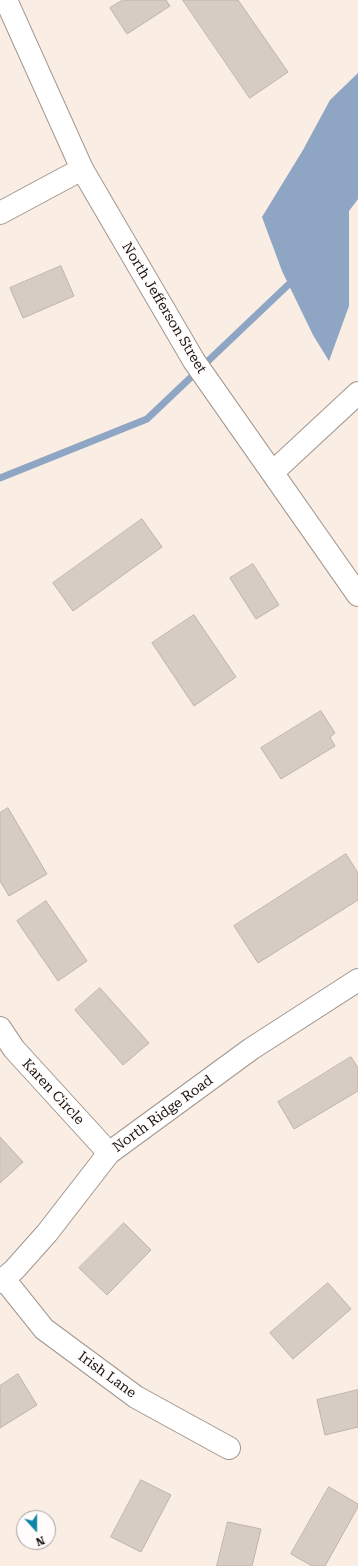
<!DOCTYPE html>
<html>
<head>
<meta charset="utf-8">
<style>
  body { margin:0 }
  #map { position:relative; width:358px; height:1566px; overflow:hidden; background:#f9ede4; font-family:"Roboto Serif",serif }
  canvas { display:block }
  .north { position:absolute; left:16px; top:1510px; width:40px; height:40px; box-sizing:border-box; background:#fffcfb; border:1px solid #a39f9d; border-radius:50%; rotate:159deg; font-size:11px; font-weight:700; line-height:16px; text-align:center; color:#181411 }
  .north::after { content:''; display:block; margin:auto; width:14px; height:18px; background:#0d86aa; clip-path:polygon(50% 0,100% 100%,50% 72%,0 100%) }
</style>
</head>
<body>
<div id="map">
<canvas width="358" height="1566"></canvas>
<div class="north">N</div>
</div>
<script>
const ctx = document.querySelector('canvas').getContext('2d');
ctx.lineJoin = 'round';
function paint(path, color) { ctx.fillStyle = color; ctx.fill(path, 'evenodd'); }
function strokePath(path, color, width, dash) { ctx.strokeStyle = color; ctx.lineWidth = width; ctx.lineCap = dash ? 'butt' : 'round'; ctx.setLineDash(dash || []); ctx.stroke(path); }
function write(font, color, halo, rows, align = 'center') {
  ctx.font = font + ' "Roboto Serif",serif'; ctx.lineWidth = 3; ctx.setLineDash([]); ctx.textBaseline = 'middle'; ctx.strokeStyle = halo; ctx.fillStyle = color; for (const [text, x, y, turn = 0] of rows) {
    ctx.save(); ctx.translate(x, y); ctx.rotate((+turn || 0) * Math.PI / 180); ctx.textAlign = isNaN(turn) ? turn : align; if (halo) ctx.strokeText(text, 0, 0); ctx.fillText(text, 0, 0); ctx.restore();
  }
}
paint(new Path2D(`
  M358,73V199L349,211V306L329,361L313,335L282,271L262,217L303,150L330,100Z`), '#8ea5c4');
strokePath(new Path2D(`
  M0,478L147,419L288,285`), '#8ea5c4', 7);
const building = new Path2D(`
  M123,0H166L170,6L127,34L110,8Z
  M183,0H238L288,72L250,98Z
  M61,266L74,296L23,318L10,288Z
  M142,519L162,547L73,611L53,583Z
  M253,564L279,605L256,619L230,578Z
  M194,615L236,677L194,706L152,643Z
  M321,711L335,733L330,737L335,746L281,779L261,748Z
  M8,808L47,874L9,896L0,881V813Z
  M346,854L358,873V900L258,963L234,926Z
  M46,901L87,961L58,981L17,921Z
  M100,988L149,1043L123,1065L75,1010Z
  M351,1057L358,1068V1091L294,1129L278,1102Z
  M0,1137L23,1162L0,1183Z
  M124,1223L151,1250L107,1295L79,1268Z
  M328,1283L351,1309L293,1359L270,1333Z
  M18,1374L37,1405L0,1428V1386Z
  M358,1390V1427L325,1435L317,1400Z
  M141,1480L171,1495L141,1552L111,1537Z
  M329,1487L358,1504V1507L325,1566H312L291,1554Z
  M228,1522L261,1529L252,1566H217Z`);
paint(building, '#d7ccc3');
strokePath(building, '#beb3aa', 1);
const street = new Path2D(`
  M0,213L82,169
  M273,472L358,393
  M0,1028L14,1049L109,1153
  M4,1279L44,1329L136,1397L229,1448
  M0,1282L14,1270L47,1233L109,1153L251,1049L358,980`);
const secondary = new Path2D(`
  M6,0L82,169L194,361L358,595`);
strokePath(street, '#a2978f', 24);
strokePath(secondary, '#a2978f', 24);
strokePath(street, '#fff', 22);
strokePath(secondary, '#fff', 22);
write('14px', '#181411', '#fffcfb', [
  ["North Jefferson Street",164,308,59],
  ["Karen Circle",53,1092,47],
  ["North Ridge Road",163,1114,-36],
  ["Irish Lane",107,1375,36]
]);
</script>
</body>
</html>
